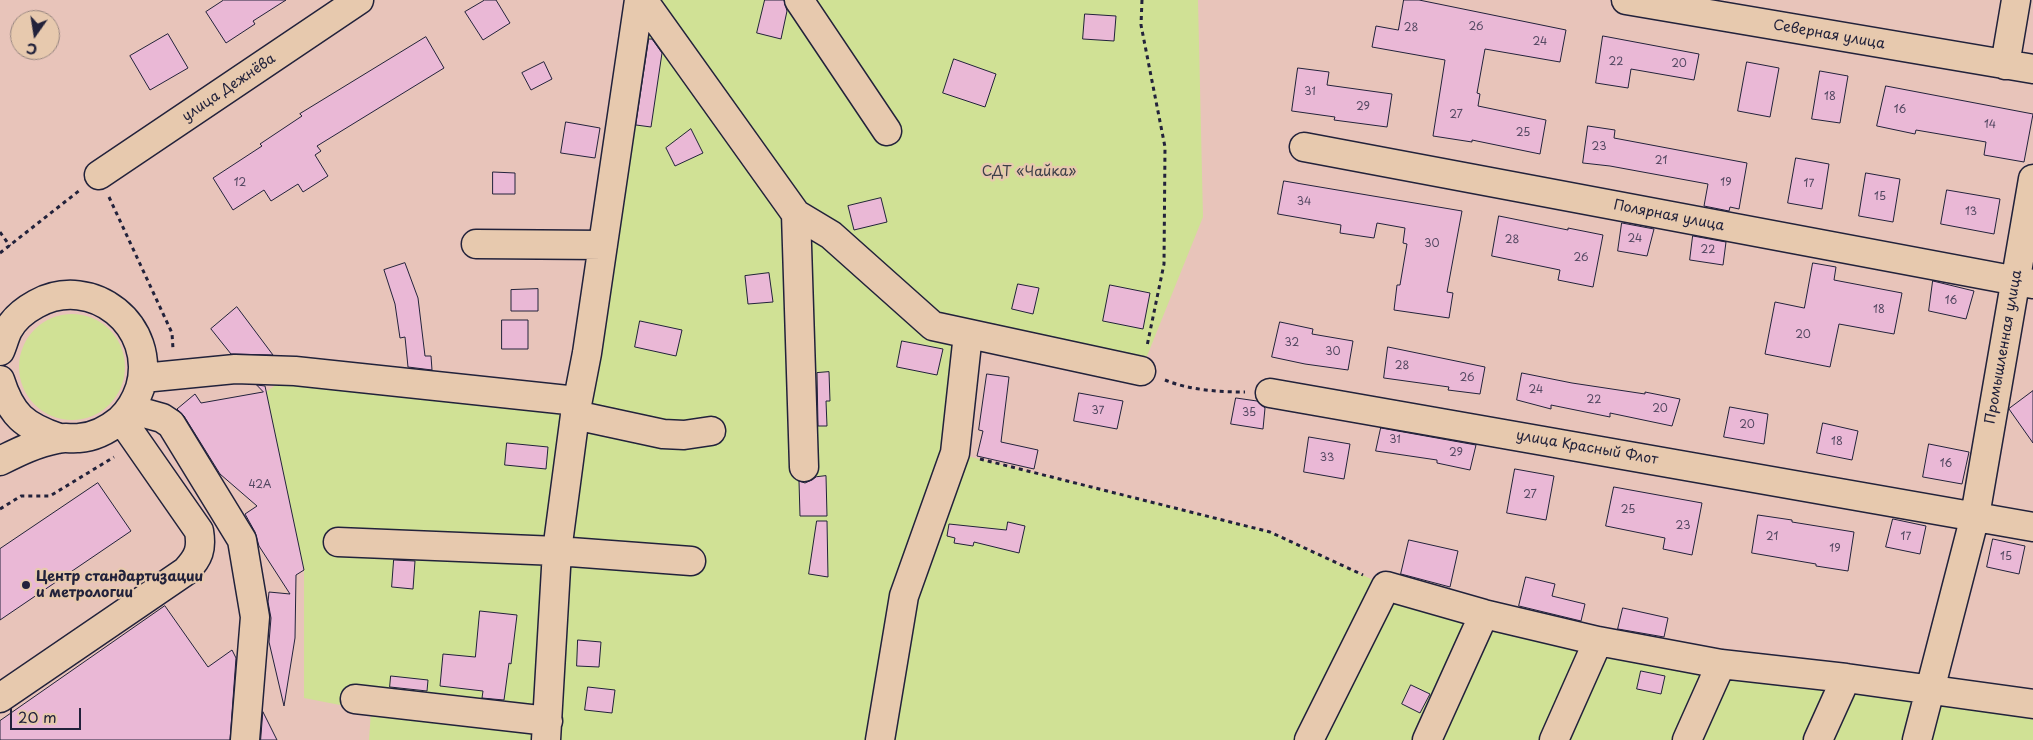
<!DOCTYPE html>
<html>
<head>
<meta charset="utf-8">
<style>
  body { margin:0 }
  #map { position:relative; width:2033px; height:740px; overflow:hidden; background:#e8c4ba; font-family:"Playpen Sans",sans-serif }
  canvas { display:block }
  .north { position:absolute; left:10px; top:10px; width:50px; height:50px; box-sizing:border-box; background:#e7c9ae; border:1px solid #988680; border-radius:50%; rotate:193deg; font-size:14px; font-weight:700; line-height:20px; text-align:center; color:#22223b }
  .north::after { content:''; display:block; margin:auto; width:18px; height:22px; background:#22223b; clip-path:polygon(50% 0,100% 100%,50% 72%,0 100%) }
  .scale { position:absolute; left:10px; top:708px; width:71px; height:22px; box-sizing:border-box; border:2px solid #22223b; border-top:0; padding-left:6px; font-size:15px; line-height:18px; white-space:nowrap; color:#22223b; -webkit-text-stroke:4px #e7c9ae; paint-order:stroke }
</style>
</head>
<body>
<div id="map">
<canvas width="2033" height="740"></canvas>
<div class="north">С</div>
<div class="scale">20 m</div>
</div>
<script>
const ctx = document.querySelector('canvas').getContext('2d');
ctx.lineJoin = 'round';
function paint(path, color) { ctx.fillStyle = color; ctx.fill(path, 'evenodd'); }
function strokePath(path, color, width, dash) { ctx.strokeStyle = color; ctx.lineWidth = width; ctx.lineCap = dash ? 'butt' : 'round'; ctx.setLineDash(dash || []); ctx.stroke(path); }
function write(font, color, halo, rows, align = 'center') {
  ctx.font = font + ' "Playpen Sans",sans-serif'; ctx.lineWidth = 4.5; ctx.setLineDash([]); ctx.textBaseline = 'middle'; ctx.strokeStyle = halo; ctx.fillStyle = color; for (const [text, x, y, turn = 0] of rows) {
    ctx.save(); ctx.translate(x, y); ctx.rotate((+turn || 0) * Math.PI / 180); ctx.textAlign = isNaN(turn) ? turn : align; if (halo) ctx.strokeText(text, 0, 0); ctx.fillText(text, 0, 0); ctx.restore();
  }
}
paint(new Path2D(`
  M639,0H1198L1203,217L1141,371L968,334L955,453L1270,532L1386,586L1484,614L2033,704V740H369L371,711L304,698V570L266,392L295,371L577,401Z
  M19 367a53 53 0 1 1 106 0a53 53 0 1 1-106 0Z`), '#d0e195');
const building = new Path2D(`
  M224,0H286L253,21L255,24L226,43L206,12Z
  M485,0H496L510,23L483,40L465,12Z
  M765,0H784L787,11L781,39L757,33Z
  M1404,0H1419L1566,30L1560,62L1485,49L1477,93L1480,94L1478,106L1546,120L1540,154L1472,140V142L1433,136L1445,60L1372,47L1376,26L1398,30Z
  M1085,14L1116,16L1114,41L1083,39Z
  M168,34L188,68L150,90L130,56Z
  M1603,36L1699,54L1694,80L1631,69L1628,88L1596,83Z
  M426,37L444,68L317,146L321,151L315,155L328,176L303,192L298,184L271,201L264,190L233,210L213,178L262,146L260,144L302,116L300,114Z
  M649,39H652L662,53L651,127L636,125Z
  M954,59L996,74L985,107L943,93Z
  M544,62L552,79L531,90L522,73Z
  M1747,62L1779,68L1770,117L1738,111Z
  M1298,68L1329,72L1327,85L1392,94L1387,127L1334,120L1335,117L1292,111Z
  M1820,71L1848,76L1840,123L1812,119Z
  M1886,86L2033,114L2024,162L1984,155L1986,142L1916,130L1915,134L1877,126Z
  M566,122L600,128L595,158L561,153Z
  M1588,126L1615,130L1614,138L1747,163L1739,209L1730,207L1729,211L1704,206L1708,184L1610,166L1583,163Z
  M691,129L703,153L675,166L666,148Z
  M1796,158L1829,164L1822,209L1788,203Z
  M493,172L515,173V194H493Z
  M1866,173L1900,179L1893,222L1859,216Z
  M1284,181L1462,211L1447,292L1453,293L1449,318L1394,310L1397,285H1400L1407,244L1403,243L1405,228L1377,223L1374,238L1340,233L1341,225L1278,214Z
  M1947,190L2000,199L1994,234L1941,224Z
  M881,198L887,222L854,230L848,206Z
  M1499,216L1568,230V228L1603,235L1593,287L1558,280L1560,270L1492,256Z
  M1622,223L1654,229L1647,256L1618,251Z
  M1693,236L1726,242L1723,265L1690,260Z
  M405,263L418,298L425,356H431L432,370L408,367L405,337L400,338L395,304L384,270Z
  M1813,263L1836,267L1834,280L1902,293L1894,334L1839,324L1830,367L1765,354L1775,302L1804,308Z
  M769,273L773,302L748,304L745,276Z
  M1933,281L1974,291L1966,319L1929,311Z
  M1018,284L1039,288L1033,314L1012,309Z
  M1110,285L1150,293L1143,329L1103,321Z
  M538,289V311H511V290Z
  M237,307L273,355L231,354L211,329Z
  M502,320H528V349H502Z
  M640,321L682,330L676,356L635,347Z
  M1280,322L1313,329L1312,334L1353,341L1348,370L1305,364L1272,357Z
  M902,341L943,349L937,375L897,367Z
  M1388,347L1485,367L1480,394L1448,390L1449,387L1384,378Z
  M829,372L830,401H826L827,426H818L817,373Z
  M1522,373L1572,383L1645,394V392L1680,399L1672,426L1610,413V417L1551,405V409L1517,400Z
  M987,374L1009,377L1001,442L1038,450L1034,469L977,456L983,431L979,430Z
  M257,385L265,386L304,570L296,575L295,638L284,706L269,642L271,618L268,602L269,592L290,594L259,546L255,532L245,514L257,506L220,474L184,416L177,409L195,394L201,403L263,392Z
  M2033,391V443L2009,409Z
  M1079,393L1123,401L1117,429L1074,421Z
  M1236,398L1257,401L1265,408L1263,429L1231,424Z
  M1730,407L1768,414L1764,444L1724,437Z
  M1823,423L1858,431L1852,460L1817,453Z
  M1381,428L1476,445L1470,470L1437,463V460L1376,451Z
  M1309,437L1350,444L1344,479L1304,472Z
  M507,443L548,447L546,469L505,465Z
  M1929,444L1969,452L1962,484L1923,477Z
  M1515,469L1554,476L1546,520L1507,513Z
  M826,476L827,516H800L799,481L805,483L812,480L816,477Z
  M98,483L131,531L0,620V549Z
  M1614,487L1702,503L1692,555L1663,549L1665,538L1606,526Z
  M1758,515L1792,520V522L1854,532L1848,571L1816,566V564L1752,553Z
  M1893,519L1926,526L1920,554L1886,547Z
  M817,521H827L828,577L809,574Z
  M1008,522L1025,526L1019,553L974,542L973,546L954,543L955,538L947,536L949,524L1006,530Z
  M1993,539L2025,546L2019,574L1987,567Z
  M1409,540L1458,551L1450,587L1401,574Z
  M394,560L415,561L413,589L392,587Z
  M1526,577L1555,584L1552,596L1585,604L1581,621L1519,606Z
  M165,606L208,667L232,650L236,658L230,740H0V721Z
  M1623,608L1668,618L1664,637L1618,629Z
  M480,611L517,615L511,664L509,663L504,700L482,698L483,691L440,686L443,654L475,657Z
  M578,640L601,642L599,667L577,666Z
  M1641,671L1665,676L1661,694L1637,689Z
  M391,676L428,680L427,691L390,687Z
  M1411,685L1430,694L1420,713L1402,704Z
  M588,687L615,690L612,713L585,710Z
  M263,712L277,740H261Z`);
paint(building, '#eab8d6');
strokePath(building, '#22223b', 1);
const minor = new Path2D(`
  M643,0L796,214L831,235L933,326L1141,371
  M799,0L887,131
  M1626,0L2033,69
  M2005,65L2016,0
  M1304,147L2033,284
  M99,175L359,0
  M796,214L804,467
  M476,244L603,245
  M0,351C3,344 5,336 8,330C14,319 25,310 36,304C92,273 158,326 140,388C136,400 130,411 120,420C109,429 94,437 79,438C72,439 64,437 57,439C36,443 18,452 0,461
  M143,378L235,369L295,371L577,401
  M0,380C11,415 24,426 59,438
  M1270,393L2033,527
  M130,409L162,418L171,424L242,540L255,617L245,740
  M575,415L663,434L684,435L711,431
  M338,542L557,551L691,561
  M0,698L186,571C199,557 202,549 199,531L121,419
  M355,699L548,721
  M546,740L557,551L575,415L587,353L639,0
  M880,740L904,596L955,453L968,334
  M1309,740L1386,586L1484,614L1598,641L1721,664L1846,678L2033,704
  M1427,740L1484,614
  M1554,740L1598,641
  M1687,740L1721,664
  M1818,740L1846,678
  M1917,740L1975,516L2033,179`);
strokePath(minor, '#22223b', 31);
strokePath(new Path2D(`
  M1142,0L1141,25L1165,147L1164,264L1147,346
  M109,197L172,333L173,349
  M0,232L10,246
  M0,253L80,190
  M1165,380C1189,390 1219,392 1245,392
  M980,459L1270,532L1363,575
  M0,509L21,496H50L114,457`), '#22223b', 3, [4, 4]);
strokePath(minor, '#e7c9ae', 28);
for (const [x, y, r, color] of [
  [26,585,5,"#22223b"]
]) { const dot = new Path2D(); dot.arc(x, y, r, 0, 2 * Math.PI); ctx.fillStyle = color; ctx.fill(dot); strokePath(dot, '#e7c9ae', 2); }
write('11px', '#544862', null, [
  ["26",1476,27],
  ["28",1411,28],
  ["24",1540,42],
  ["22",1616,62],
  ["20",1679,64],
  ["31",1310,92],
  ["18",1830,97],
  ["29",1363,107],
  ["16",1900,110],
  ["27",1456,115],
  ["14",1990,125],
  ["25",1523,133],
  ["23",1599,147],
  ["21",1661,161],
  ["12",240,183],
  ["19",1726,183],
  ["17",1809,184],
  ["15",1880,197],
  ["34",1304,202],
  ["13",1971,212],
  ["24",1635,239],
  ["28",1512,240],
  ["30",1432,244],
  ["22",1708,250],
  ["26",1581,258],
  ["16",1951,301],
  ["18",1879,310],
  ["20",1803,335],
  ["32",1292,343],
  ["30",1333,352],
  ["28",1402,366],
  ["26",1467,378],
  ["24",1536,390],
  ["22",1594,400],
  ["20",1660,409],
  ["37",1098,411],
  ["35",1249,413],
  ["20",1747,425],
  ["31",1395,440],
  ["18",1837,442],
  ["29",1456,453],
  ["33",1327,458],
  ["16",1946,464],
  ["42А",260,485],
  ["27",1530,495],
  ["25",1628,510],
  ["23",1683,526],
  ["21",1772,537],
  ["17",1906,537],
  ["19",1835,549],
  ["15",2006,557]
]);
write('14px', '#22223b', '#e7c9ae', [
  ["Северная улица",1829,35,10],
  ["улица Дежнёва",229,88,-34],
  ["Полярная улица",1669,216,11],
  ["Промышленная улица",2004,347,-80],
  ["улица Красный Флот",1587,448,10]
]);
write('14px', '#3c3f48', '#e7c9ae', [
  ["СДТ «Чайка»",1029,172]
]);
write('bold 14px', '#22223b', '#e7c9ae', [
  ["Центр стандартизации",36,577],
  ["и метрологии",36,593]
], 'left');
</script>
</body>
</html>
